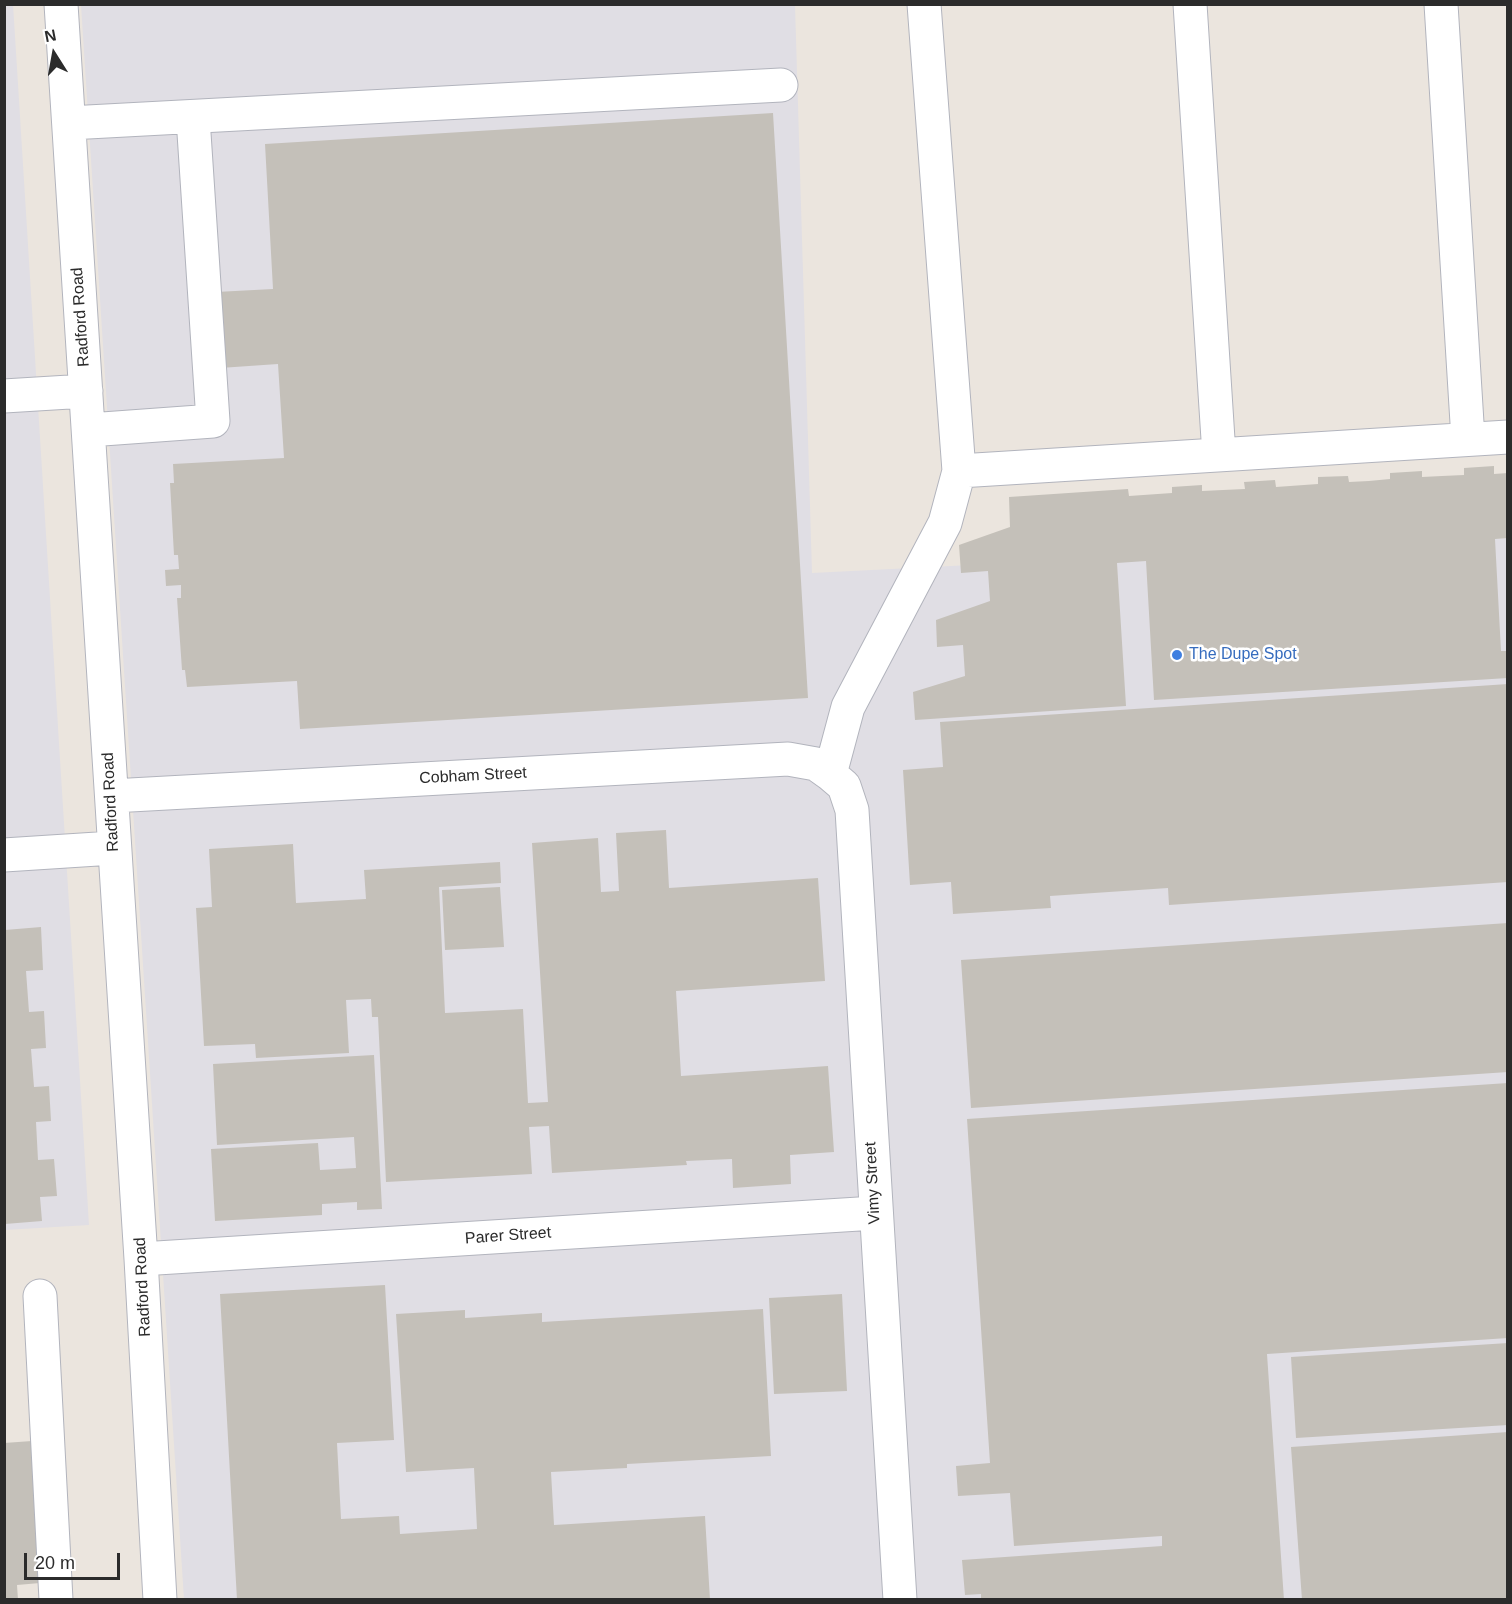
<!DOCTYPE html>
<html>
<head>
<meta charset="utf-8">
<style>
  body { margin:0 }
  #map { position:relative; width:1512px; height:1604px; overflow:hidden; background:#ebe5de; font-family:Arial,sans-serif }
  canvas { display:block }
  .frame { position:absolute; inset:0; border:6px solid #2b2b2b; pointer-events:none }
  .north { position:absolute; left:24px; top:24px; width:60px; height:60px; -webkit-text-stroke:4px #fff; paint-order:stroke; rotate:349deg; font-size:16px; font-weight:700; line-height:24px; text-align:center; color:#2b2b2b }
  .north::after { content:''; display:block; margin:auto; width:21px; height:27px; background:#2b2b2b; clip-path:polygon(50% 0,100% 100%,50% 72%,0 100%) }
  .scale { position:absolute; left:24px; top:1553px; width:96px; height:27px; box-sizing:border-box; border:3px solid #2b2b2b; border-top:0; padding-left:8px; font-size:18px; line-height:21px; white-space:nowrap; color:#2b2b2b; -webkit-text-stroke:4px #fff; paint-order:stroke }
</style>
</head>
<body>
<div id="map">
<canvas width="1512" height="1604"></canvas>
<div class="frame"></div>
<div class="north">N</div>
<div class="scale">20 m</div>
</div>
<script>
const ctx = document.querySelector('canvas').getContext('2d');
ctx.lineJoin = 'round';
function paint(path, color) { ctx.fillStyle = color; ctx.fill(path, 'evenodd'); }
function strokePath(path, color, width, dash) { ctx.strokeStyle = color; ctx.lineWidth = width; ctx.lineCap = dash ? 'butt' : 'round'; ctx.setLineDash(dash || []); ctx.stroke(path); }
function write(font, color, halo, rows, align = 'center') {
  ctx.font = font + ' Arial,sans-serif'; ctx.lineWidth = 5; ctx.setLineDash([]); ctx.textBaseline = 'middle'; ctx.strokeStyle = halo; ctx.fillStyle = color; for (const [text, x, y, turn = 0] of rows) {
    ctx.save(); ctx.translate(x, y); ctx.rotate((+turn || 0) * Math.PI / 180); ctx.textAlign = isNaN(turn) ? turn : align; if (halo) ctx.strokeText(text, 0, 0); ctx.fillText(text, 0, 0); ctx.restore();
  }
}
paint(new Path2D(`
  M13,4L89,1225L5,1230L4,5Z
  M81,5H795L812,573L1507,538V1599H184Z`), '#e0dee4');
paint(new Path2D(`
  M773,113L808,698L300,729L297,681L187,687L185,670H182L177,598H181V585L166,586L165,570L179,569L178,555H174L170,483H174L173,464L284,458L278,364L220,368L216,292L273,289L265,144Z
  M1494,466V474L1508,473V538L1495,539L1501,651H1508V678L1154,700L1146,561L1117,563L1126,706L915,720L913,692L965,676L963,645L937,647L936,620L990,601L988,571L961,573L959,545L1010,527L1009,497L1128,489L1129,496L1172,493V487L1202,485V491L1223,490L1245,489L1244,482L1275,480L1276,487L1318,484V477L1348,476L1349,482L1369,481L1390,479V473L1422,471V477L1442,476L1464,475V468Z
  M1508,684V882L1169,905L1168,888L1050,896L1051,908L953,914L951,882L910,885L903,770L943,767L940,722Z
  M666,830L669,888L818,878L825,981L676,991L681,1076L828,1066L834,1152L790,1155L791,1184L733,1188L732,1159L686,1161L687,1165L552,1173L549,1126L529,1127L532,1174L386,1182L378,1017H372L371,999L346,1000L349,1053L256,1058L255,1044L204,1046L196,908L212,907L209,849L293,844L296,903L366,899L364,870L500,862L501,883L439,887L445,1013L523,1009L528,1103L548,1102L532,843L598,838L601,892L619,891L616,833Z
  M500,887L504,947L445,950L442,890Z
  M1508,923V1072L971,1108L961,960Z
  M41,927L43,970L26,971L29,1012L44,1011L46,1048L31,1049L34,1087L49,1086L51,1121L36,1122L38,1160L54,1159L57,1196L40,1197L42,1221L5,1224V930Z
  M374,1055L382,1209L357,1210V1202L322,1204V1215L215,1221L211,1149L318,1143L320,1170L356,1168L354,1137L217,1145L213,1064Z
  M1508,1083V1338L1267,1354L1284,1600H981V1594L965,1595L962,1560L1162,1546V1536L1014,1546L1010,1493L958,1496L956,1466L990,1463L967,1119Z
  M385,1285L394,1440L337,1443L341,1519L399,1516L400,1534L477,1529L474,1468L406,1472L396,1314L465,1310V1318L542,1313V1322L763,1309L771,1456L627,1464V1468L551,1472L554,1525L705,1516L710,1600H237L220,1294Z
  M842,1294L847,1391L774,1394L769,1298Z
  M1508,1343V1425L1296,1438L1291,1357Z
  M1508,1432V1600H1302L1291,1447Z
  M32,1441L40,1583L17,1585L18,1600H4V1443Z`), '#c4c0b9');
const minor = new Path2D(`
  M61,4L141,1259L160,1600
  M924,4L959,471
  M1190,4L1219,455
  M1441,4L1468,439
  M69,123L781,85
  M4,396L86,391
  M89,430L213,421L193,118
  M830,774L848,707L945,523L959,471L1508,437
  M112,796L788,759L816,764L830,774L844,786L852,810L900,1600
  M4,855L113,848
  M141,1259L875,1213
  M40,1296L56,1600`);
strokePath(minor, '#b2b4bd', 35);
strokePath(minor, '#fff', 33);
for (const [x, y, r, color] of [
  [1177,655,6,"#3f7fe0"]
]) { const dot = new Path2D(); dot.arc(x, y, r, 0, 2 * Math.PI); ctx.fillStyle = color; ctx.fill(dot); strokePath(dot, '#fff', 2); }
write('16px', '#2b2b2b', '#fff', [
  ["Radford Road",81,317,-94],
  ["Cobham Street",473,776,-3],
  ["Radford Road",111,802,-93],
  ["Vimy Street",873,1183,-93],
  ["Parer Street",508,1236,-4],
  ["Radford Road",143,1287,-93]
]);
write('16px', '#366cbe', '#fff', [
  ["The Dupe Spot",1189,655]
], 'left');
</script>
</body>
</html>
